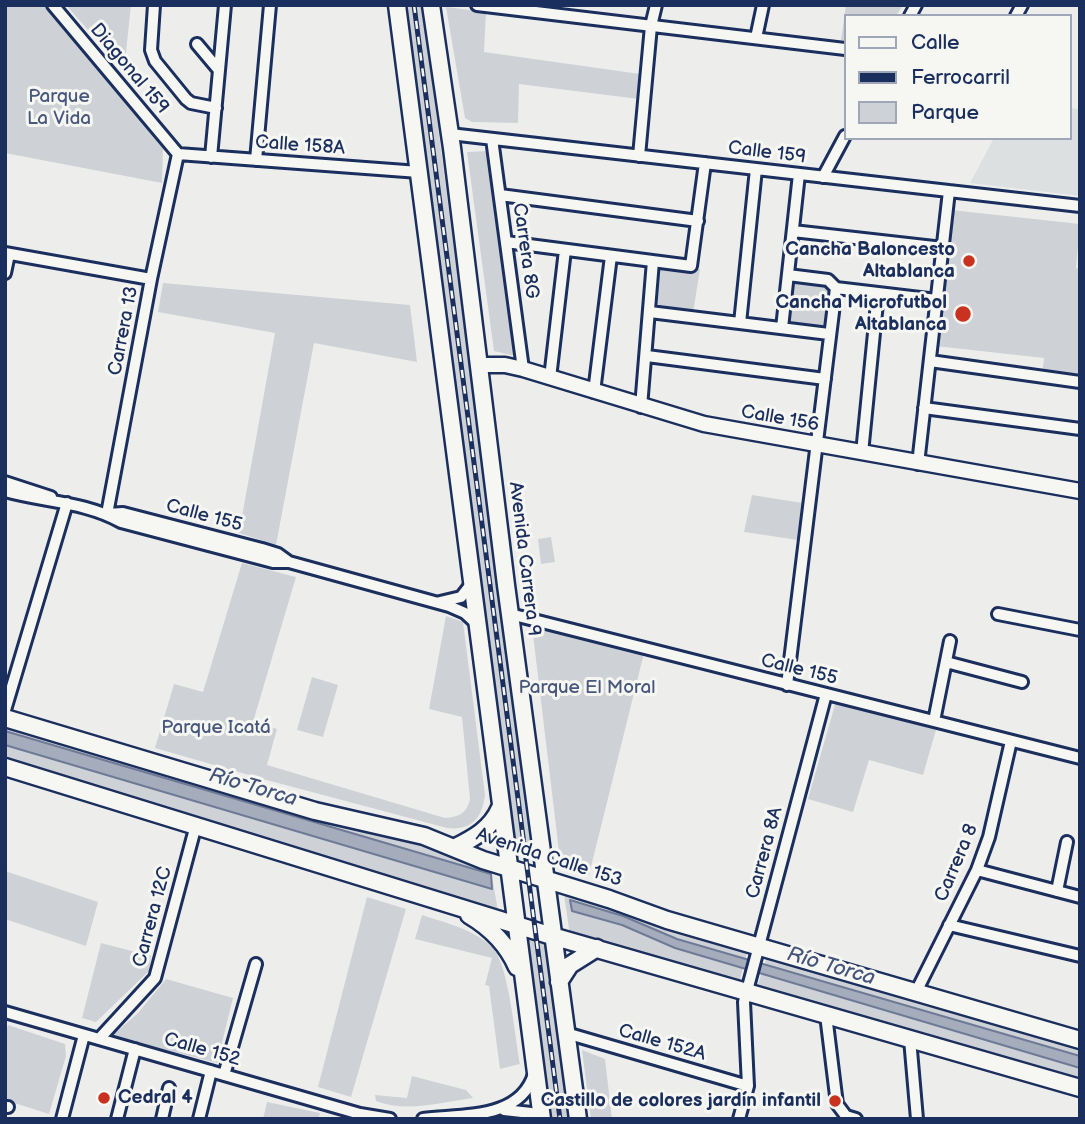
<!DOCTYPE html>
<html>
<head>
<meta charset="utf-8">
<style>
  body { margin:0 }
  #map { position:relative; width:1085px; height:1124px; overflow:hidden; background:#edeeec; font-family:"Balsamiq Sans",sans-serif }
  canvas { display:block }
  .frame { position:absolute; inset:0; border:7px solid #1b2f5e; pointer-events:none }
  .legend { position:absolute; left:844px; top:14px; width:228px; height:126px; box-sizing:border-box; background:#f6f6f2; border:2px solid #9ea6b7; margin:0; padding:9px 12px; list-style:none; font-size:21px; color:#1b2f5e }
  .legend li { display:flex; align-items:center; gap:14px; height:35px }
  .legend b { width:35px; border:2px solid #9ea6b7 }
</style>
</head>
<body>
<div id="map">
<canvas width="1085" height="1124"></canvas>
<div class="frame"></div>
<ul class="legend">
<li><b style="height:9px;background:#f6f6f2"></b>Calle</li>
<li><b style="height:9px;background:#1b2f5e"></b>Ferrocarril</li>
<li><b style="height:19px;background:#ced2d7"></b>Parque</li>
</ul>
</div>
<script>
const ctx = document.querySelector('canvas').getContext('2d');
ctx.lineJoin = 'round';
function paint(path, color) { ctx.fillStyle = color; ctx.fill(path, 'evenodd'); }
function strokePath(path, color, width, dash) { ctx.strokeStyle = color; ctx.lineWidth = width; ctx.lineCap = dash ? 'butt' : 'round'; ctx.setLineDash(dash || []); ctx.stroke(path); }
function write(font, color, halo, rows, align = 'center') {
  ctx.font = font + ' "Balsamiq Sans",sans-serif'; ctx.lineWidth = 6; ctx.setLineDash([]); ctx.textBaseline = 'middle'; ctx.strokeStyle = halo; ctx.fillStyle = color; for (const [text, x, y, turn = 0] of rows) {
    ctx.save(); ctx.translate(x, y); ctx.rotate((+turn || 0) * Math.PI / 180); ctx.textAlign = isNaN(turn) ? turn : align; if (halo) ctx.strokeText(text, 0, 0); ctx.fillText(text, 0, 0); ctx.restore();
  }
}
paint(new Path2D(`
  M1069,108L1080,109V196L970,183L994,138H1069Z`), '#dde0e1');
paint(new Path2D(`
  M5,5H44L163,149L162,183L5,153Z
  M66,5H131L124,71Z
  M405,5H422L533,852L514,846Z
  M846,5H903L896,16H845V41L841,40Z
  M446,7L486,12L484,52L640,74L639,99L519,84L518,123L472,122L465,118Z
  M488,151V152L515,356L494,351L467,152Z
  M951,210L1080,224L1076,268L1080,269V379L1042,375L1044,358L935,346Z
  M656,265L700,269L693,313L654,307Z
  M788,275L828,280L836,288L829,334L782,328Z
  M163,283L410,305L417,362L314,343L276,545L239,533L275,333L158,312Z
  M752,495L809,504L805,541L744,532Z
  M551,537L555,562L541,564L538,539Z
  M242,563L296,577L253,722L277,729L267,765L445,818C459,817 467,813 470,799L462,717L429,709L446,616L463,622L485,795C482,818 472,831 447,828L263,779L155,748L174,684L203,692Z
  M532,626L644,653L589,875L561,868Z
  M312,677L338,685L323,737L297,730Z
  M836,701L936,730L923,775L869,760L853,812L808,799Z
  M5,724L422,842L491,870L498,911L5,762Z
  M5,871L98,902L86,946L5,919Z
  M564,894L601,902L682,933L747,953L739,983L570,936Z
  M367,897L406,909L351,1097L318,1087Z
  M422,915C446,923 473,929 492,947C509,964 515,1038 520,1064L500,1069L489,986L485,985L492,958L415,939Z
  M536,937L545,941L568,1119H548L526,950L528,938Z
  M101,943L151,956L149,971L96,1022L82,1018Z
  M768,954L1080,1045V1083L757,987Z
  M166,979L233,998L217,1063L112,1036L138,1013Z
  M8,1025L65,1044L66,1056L49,1114L5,1100V1036Z
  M582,1050L605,1059L612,1119H591Z
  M412,1076L466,1090L473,1098C442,1102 406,1113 376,1101L375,1095L407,1098Z
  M267,1102L320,1113L318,1119H263Z`), '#ced2d7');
const water = new Path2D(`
  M5,731L491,874L492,889L5,745Z
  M570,900L623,916L677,939L1080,1056V1068L675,948L622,925L572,911Z`);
paint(water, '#a5acbc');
strokePath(water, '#6e7a96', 2);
const street = new Path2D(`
  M53,5L178,154
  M154,5L151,50L155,61L186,99L191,103L216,108
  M477,5L845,49
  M910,16L916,5
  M1016,16L1022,5
  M756,38L763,5
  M197,44L218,69
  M450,134L1080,206
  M492,139L523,369
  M178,154L419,172
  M639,156L651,26L656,5
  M211,157L225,5
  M256,160L270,5
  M823,177L845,136
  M500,195L698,221
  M793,231L943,248
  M506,242L691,266L705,163
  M5,253L151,279
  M5,273L9,254
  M788,275L828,280L836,288L937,300
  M650,312L829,334
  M740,323L756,169
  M782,328L799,174
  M647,356L825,379
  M930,361L1080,382
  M550,378L565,250
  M594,392L611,256
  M641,407L653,261
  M924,408L1080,429
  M862,453L878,293
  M918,464L949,191
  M5,482L51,497
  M5,491C44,502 86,502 121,522L273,562H289L449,606L465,613L477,624
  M107,514L151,279L178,154
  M107,514L123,513L262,549L278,554L289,562
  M440,602L461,597L472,583
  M510,614L1080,758
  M998,614L1080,630
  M946,662L1022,682
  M787,685L836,288
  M5,710L67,503
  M934,721L950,641
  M977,870L1080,897
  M1057,891L1067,842
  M949,925L1080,956
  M916,992L977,870L989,837L1011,741
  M5,1012L360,1114L390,1119
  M826,1015L837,1104L846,1116L856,1119
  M566,1033L748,1086
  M99,1039L155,978L196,825
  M910,1039L917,1119
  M224,1075L256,964
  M5,1107H8
  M504,1110L531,1113L540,1119
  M62,1119L84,1035
  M117,1119L135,1049
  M162,1119L169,1088
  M199,1119L211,1071
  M423,1119C462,1114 520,1120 534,1074
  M739,1119L748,1086L744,1002L826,694`);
const secondary = new Path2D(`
  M479,365H505L523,369L704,424L1080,491`);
const primary = new Path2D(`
  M397,5L542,1119
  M431,5L452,148L506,585L578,1119
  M5,718L315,811L424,836L483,860L609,899L667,920L1080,1040
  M5,767L552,936L1080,1088
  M454,848C474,838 491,829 500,808
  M469,915C491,928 507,944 517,967
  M559,982L570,965L597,948`);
strokePath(street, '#1b2f5e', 16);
strokePath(secondary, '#1b2f5e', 19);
strokePath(primary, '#1b2f5e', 21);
strokePath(street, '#f6f6f2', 10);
strokePath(secondary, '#f6f6f2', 14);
strokePath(primary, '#f6f6f2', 16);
const rail = new Path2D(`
  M414,5L560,1119`);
strokePath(rail, '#1b2f5e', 5);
strokePath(rail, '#f6f6f2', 2.5, [8]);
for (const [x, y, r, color] of [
  [969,261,7,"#c8321e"],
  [963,314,9,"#c8321e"],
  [104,1098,7,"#c8321e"],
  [835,1101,7,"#c8321e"]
]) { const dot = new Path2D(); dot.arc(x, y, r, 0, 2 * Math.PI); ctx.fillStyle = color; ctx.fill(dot); strokePath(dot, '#f6f6f2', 2.5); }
write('19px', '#1b2f5e', '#f6f6f2', [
  ["Diagonal 159",129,69,50],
  ["Calle 158A",300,146,4],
  ["Calle 159",767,153,7],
  ["Carrera 8G",525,251,82],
  ["Carrera 13",124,331,-79],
  ["Calle 156",780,419,10],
  ["Calle 155",204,516,15],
  ["Avenida Carrera 9",524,559,83],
  ["Calle 155",799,670,14],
  ["Carrera 8A",765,853,-75],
  ["Avenida Calle 153",549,858,18],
  ["Carrera 8",957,863,-67],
  ["Carrera 12C",153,917,-75],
  ["Calle 152A",662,1043,16],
  ["Calle 152",202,1050,16]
]);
write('19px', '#48587c', '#f6f6f2', [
  ["Parque",59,97],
  ["La Vida",59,119],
  ["Parque El Moral",587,688],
  ["Parque Icatá",216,728]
]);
write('bold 19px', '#1b2f5e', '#f6f6f2', [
  ["Cancha Baloncesto",955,250],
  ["Altablanca",955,272],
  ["Cancha Microfutbol",947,303],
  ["Altablanca",947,325],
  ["Cedral 4",118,1098,"left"],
  ["Castillo de colores jardín infantil",821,1101]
], 'right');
write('italic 21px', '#44547a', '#f6f6f2', [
  ["Río Torca",253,788,16],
  ["Río Torca",831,967,16]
]);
</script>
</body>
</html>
